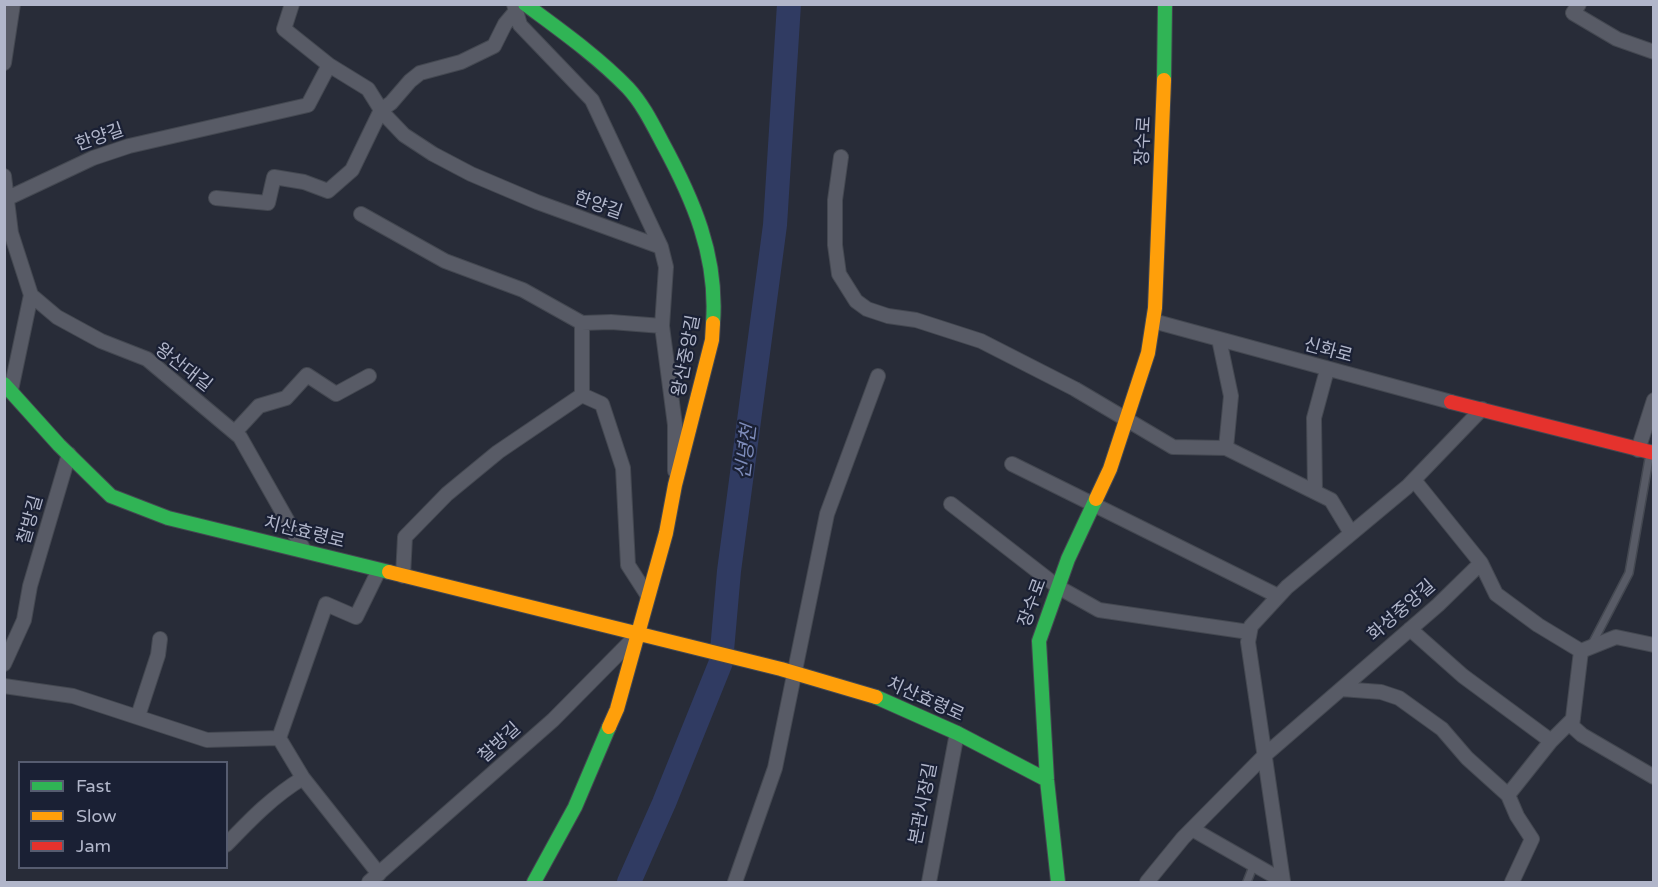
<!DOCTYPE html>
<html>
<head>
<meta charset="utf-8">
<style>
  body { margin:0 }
  #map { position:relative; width:1658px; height:887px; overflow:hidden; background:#282c38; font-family:"Varela Round",sans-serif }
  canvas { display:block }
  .frame { position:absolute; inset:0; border:6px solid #b1b6ca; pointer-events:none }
  .legend { position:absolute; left:18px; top:761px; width:210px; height:108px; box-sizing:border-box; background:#1a2034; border:2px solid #565c70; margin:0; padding:8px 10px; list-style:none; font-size:18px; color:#b1b6ca }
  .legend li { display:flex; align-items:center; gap:12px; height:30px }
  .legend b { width:30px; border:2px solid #565c70 }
</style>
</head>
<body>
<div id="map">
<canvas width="1658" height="887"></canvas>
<div class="frame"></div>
<ul class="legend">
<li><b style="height:8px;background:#30b455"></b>Fast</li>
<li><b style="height:8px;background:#ff9f0a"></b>Slow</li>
<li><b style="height:8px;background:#e5322d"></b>Jam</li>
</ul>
</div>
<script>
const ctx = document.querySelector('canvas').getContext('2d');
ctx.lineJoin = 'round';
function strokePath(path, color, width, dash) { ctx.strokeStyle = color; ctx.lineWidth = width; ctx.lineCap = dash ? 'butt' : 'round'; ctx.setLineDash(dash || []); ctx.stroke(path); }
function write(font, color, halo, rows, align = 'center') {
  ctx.font = font + ' "Varela Round","Noto Sans KR",sans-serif'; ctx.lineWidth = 4.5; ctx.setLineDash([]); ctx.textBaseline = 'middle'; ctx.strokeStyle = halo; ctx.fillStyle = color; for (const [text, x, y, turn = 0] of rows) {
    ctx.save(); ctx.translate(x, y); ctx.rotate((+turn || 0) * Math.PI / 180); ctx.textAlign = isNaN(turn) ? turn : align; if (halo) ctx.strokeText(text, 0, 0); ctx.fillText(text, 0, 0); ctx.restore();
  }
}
strokePath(new Path2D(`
  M629,882L664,803L721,662L729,571L775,225L789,4`), '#303b62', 24);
const lane = new Path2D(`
  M1592,644L1629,573L1650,453
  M1247,882L1254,864`);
const street = new Path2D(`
  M292,4L284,29L329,65
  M514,4L520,25L592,100L661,247L666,267L662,326L675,425V471
  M1579,4L1573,13L1617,39L1654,52
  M4,63L13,4
  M841,157L835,200V245L839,274L856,301L867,309L888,316L916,320L981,341L1075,389L1173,447L1226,448L1331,500L1351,533
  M4,176L11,233L31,295L57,317L101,341L147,359L240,437L304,550
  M216,198L268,203L274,177L304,182L328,191L352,170L381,110L391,103L410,81L420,73L461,62L494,46L505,24L516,11
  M6,199L93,158L129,146L308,105L329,65L368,89L383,113L404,135L433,154L471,174L537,202L661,247
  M361,214L445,261L523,290L582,323L611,322L662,326
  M1153,321L1451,402
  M1219,339L1231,396L1226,448
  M11,390L31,295
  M582,395L602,404L623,468L628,565L648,596
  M235,432L259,406L286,398L307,375L336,394L369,376
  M1638,450L1654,400
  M1012,464L1278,596
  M1315,492L1314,418L1327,370
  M951,504L1058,587L1099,610L1249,632
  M1481,563L1496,594L1538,625L1581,651
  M403,576L405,537L447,494L498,452L582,395V323
  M1410,629L1463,676L1551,741L1573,719
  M1654,645L1616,637L1581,651L1572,726L1582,735L1654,777
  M4,664L24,620L30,586L69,454
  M4,686L73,696L207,740L279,738L303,778
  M1341,689L1381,692L1399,698L1442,729L1467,758L1508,795L1517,816L1532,839L1512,882
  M138,716L158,655L160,639
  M279,738L326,604L356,617L379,570
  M1508,795L1551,741
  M1192,829L1283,881L1248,642L1251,626L1287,587L1407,487L1482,409
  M226,845C250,820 273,796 303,778L379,874
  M369,882L553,720L638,634
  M735,882L775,768L827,514L878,376
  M929,882L957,733
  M1147,882L1183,838L1265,755L1438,605L1481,563L1414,480`);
const fast = new Path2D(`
  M525,4C560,30 597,56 628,88C642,103 652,123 662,142C693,199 718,256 713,323
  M1164,80L1165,4
  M4,384L59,445L111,496L168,518L389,572
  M876,697L957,733L1047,780
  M534,882L575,807L609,727
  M1058,882L1047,780L1039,641L1068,559L1096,499`);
const slow = new Path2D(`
  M1096,499L1110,469L1148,353L1155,308L1164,80
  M389,572L781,669L876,697
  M609,727L617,709L666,533L675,485L712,340L713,323`);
const jam = new Path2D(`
  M1451,402L1654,453`);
strokePath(lane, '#444851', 10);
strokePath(street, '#444851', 16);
strokePath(fast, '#444851', 16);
strokePath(slow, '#444851', 16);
strokePath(jam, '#444851', 16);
strokePath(lane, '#585b66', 7);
strokePath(street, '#585b66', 14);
strokePath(fast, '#30b455', 14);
strokePath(slow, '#ff9f0a', 14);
strokePath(jam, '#e5322d', 14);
write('18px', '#b1b6ca', '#1a2034', [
  ["한양길",100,138,-19],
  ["장수로",1144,141,-87],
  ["한양길",598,206,19],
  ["신화로",1328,351,15],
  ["왕산중앙길",687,356,-79],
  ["왕산대길",183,368,38],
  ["찰방길",31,520,-74],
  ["치산효령로",304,533,14],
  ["장수로",1033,603,-70],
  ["화성중앙길",1402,611,-41],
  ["치산효령로",925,700,24],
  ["찰방길",500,743,-42],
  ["본관시장길",924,804,-79]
]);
write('italic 20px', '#7d8bb9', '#1a2034', [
  ["신녕천",747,452,-83]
]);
</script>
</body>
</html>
